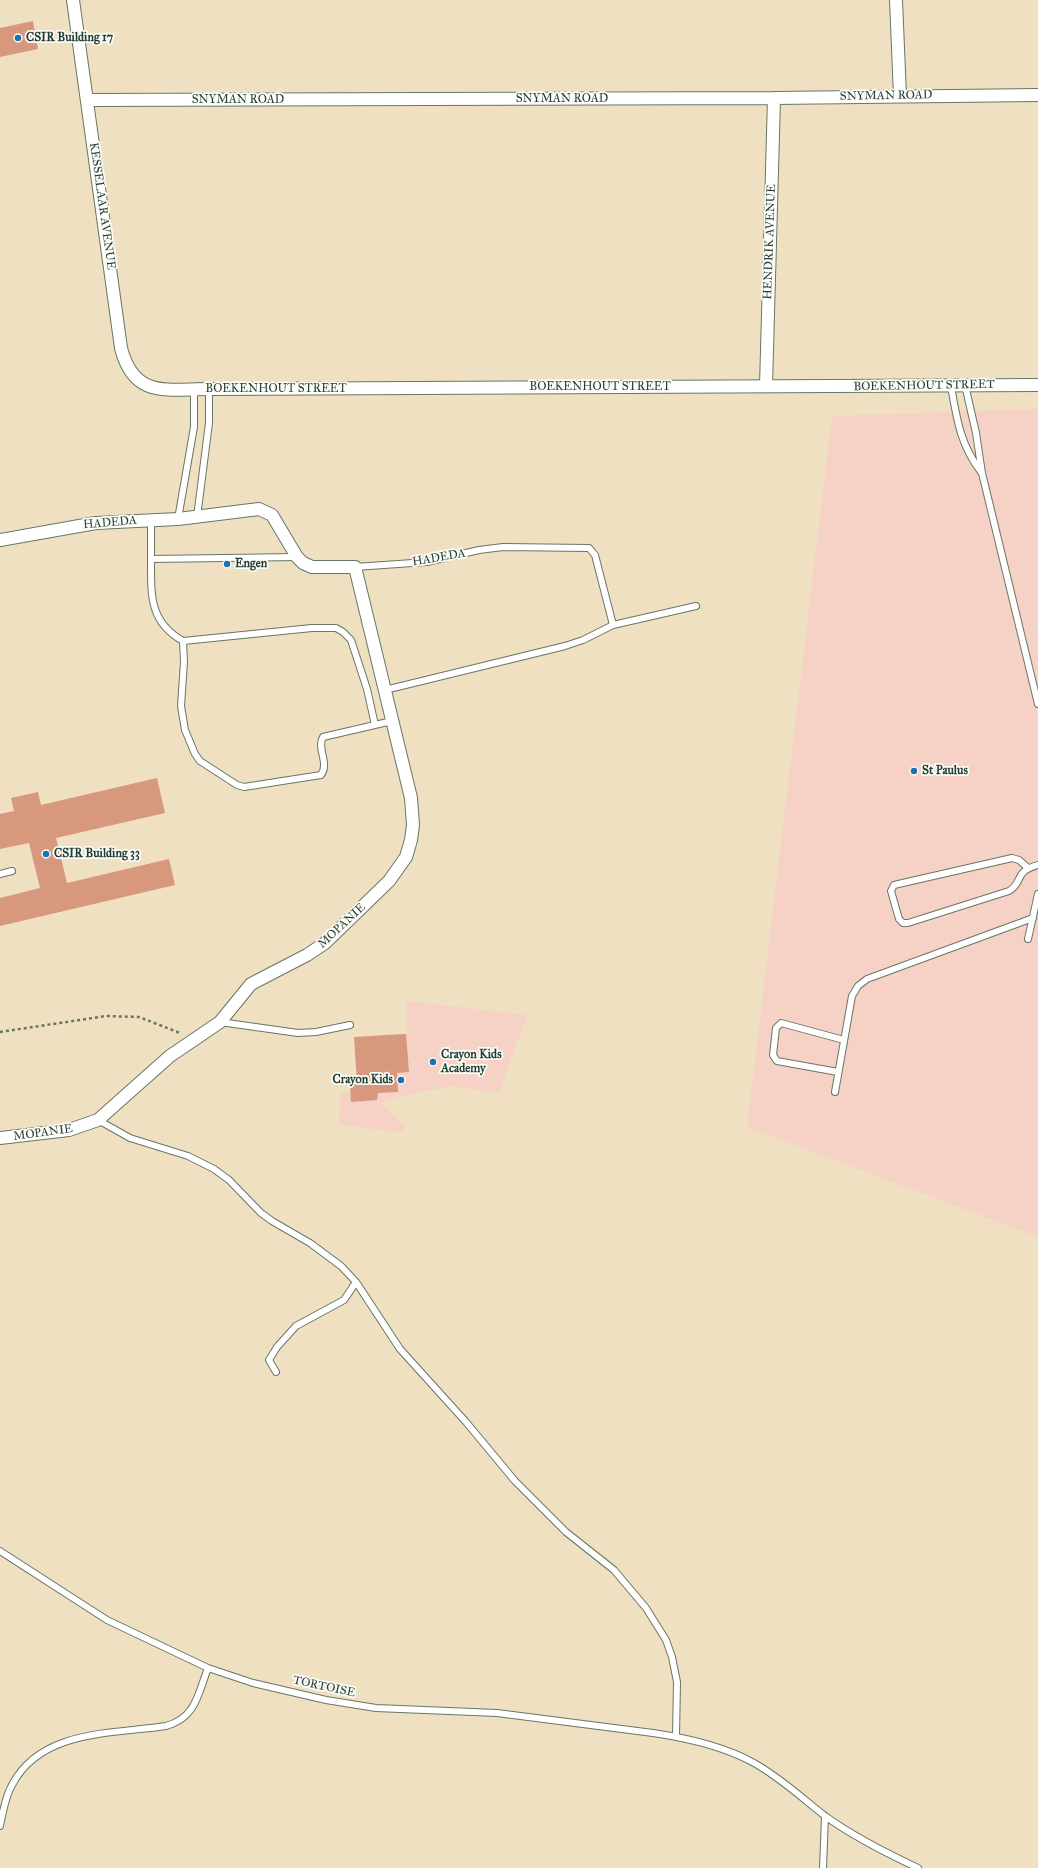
<!DOCTYPE html>
<html>
<head>
<meta charset="utf-8">
<style>
  body { margin:0 }
  canvas { display:block; background:#efe0c1 }
</style>
</head>
<body>
<canvas width="1038" height="1868"></canvas>
<script>
const ctx = document.querySelector('canvas').getContext('2d');
ctx.lineJoin = 'round';
function paint(path, color) { ctx.fillStyle = color; ctx.fill(path, 'evenodd'); }
function strokePath(path, color, width, dash) { ctx.strokeStyle = color; ctx.lineWidth = width; ctx.lineCap = dash ? 'butt' : 'round'; ctx.setLineDash(dash || []); ctx.stroke(path); }
function write(font, color, halo, rows, align = 'center') {
  ctx.font = font + ' "IM FELL Great Primer",serif'; ctx.lineWidth = 3.5; ctx.setLineDash([]); ctx.textBaseline = 'middle'; ctx.strokeStyle = halo; ctx.fillStyle = color; for (const [text, x, y, turn = 0] of rows) {
    ctx.save(); ctx.translate(x, y); ctx.rotate((+turn || 0) * Math.PI / 180); ctx.textAlign = isNaN(turn) ? turn : align; if (halo) ctx.strokeText(text, 0, 0); ctx.fillText(text, 0, 0); ctx.restore();
  }
}
paint(new Path2D(`
  M1038,409V1237L747,1127L832,416Z
  M407,1001L527,1015L499,1094L453,1086L395,1097L381,1103L405,1127L400,1133L339,1124L340,1094L350,1093V1074H356L354,1037L407,1033Z`), '#f6d1c6');
paint(new Path2D(`
  M33,21L38,49L0,57V28Z
  M157,778L165,813L56,838L67,883L169,859L175,885L0,926V898L40,888L29,843L0,849V814L14,811L11,798L38,792L41,805Z
  M406,1034L409,1072L397,1073L398,1092L378,1093L377,1100L351,1102L350,1083L357,1082L354,1037Z`), '#d8987d');
const lane = new Path2D(`
  M965,385L976,433L982,473L1038,704
  M951,386C957,420 960,444 981,472
  M197,517L209,423V389
  M151,519C151,535 151,550 151,566C151,598 151,623 183,641L312,628H336L343,632L351,640L367,689L375,725
  M178,519L194,427V389
  M151,559L297,557
  M355,567L427,562L479,550L503,547L589,548L595,555L613,625L583,640L565,646L385,690
  M613,625L696,606
  M183,641L184,662L181,706L185,730L195,754L200,761L237,785L244,787L321,775C330,763 316,748 323,737L392,721
  M1028,868L1019,860L1012,858L894,885L891,891L899,919L903,923H908L1009,891C1024,882 1013,872 1038,865
  M0,874L12,871
  M1028,939L1038,894
  M220,1022L298,1033L316,1032L350,1025
  M838,1072L777,1061L773,1055L776,1028L781,1023L844,1040
  M835,1092L852,996L858,986L867,979L1033,918
  M98,1120L130,1138L188,1156L214,1169L229,1180L261,1213L272,1221L310,1243L341,1266L356,1282L400,1349L466,1422L515,1481L566,1532L614,1570L646,1608L666,1640L672,1657L677,1682L676,1736
  M276,1372L269,1360L277,1347L296,1326L344,1300L356,1282
  M0,1551L107,1620L208,1668L253,1683L326,1700L376,1708L497,1713L653,1733C687,1738 724,1746 754,1763C781,1778 802,1798 825,1816C854,1837 886,1853 918,1868
  M0,1826C3,1812 5,1797 12,1785C41,1729 114,1734 166,1726C196,1718 198,1694 208,1668
  M823,1868L825,1816`);
const street = new Path2D(`
  M73,0L121,348C134,399 167,389 209,389L1038,385
  M896,0L900,96
  M87,100L774,98L1038,95
  M766,386L774,98
  M0,540L96,523L178,519L259,509L272,515L297,557L303,563L312,567H355L411,798L413,825L411,840L406,857L389,881L325,943L307,955L251,984L220,1022L170,1056L98,1120L69,1130L0,1138`);
strokePath(lane, '#687665', 8);
strokePath(street, '#687665', 14);
strokePath(new Path2D(`
  M0,1032L106,1016L139,1017L180,1033`), '#687665', 2.5, [3, 3]);
strokePath(lane, '#fff', 6);
strokePath(street, '#fff', 12);
for (const [x, y, r, color] of [
  [18,38,4,"#1f6fb2"],
  [227,564,4,"#1f6fb2"],
  [914,771,4,"#1f6fb2"],
  [46,854,4,"#1f6fb2"],
  [433,1062,4,"#1f6fb2"],
  [401,1080,4,"#1f6fb2"]
]) { const dot = new Path2D(); dot.arc(x, y, r, 0, 2 * Math.PI); ctx.fillStyle = color; ctx.fill(dot); strokePath(dot, '#fdfcf7', 1.5); }
write('bold 12px', '#1f3d34', '#fdfcf7', [
  ["CSIR Building 17",26,38],
  ["Engen",235,564],
  ["St Paulus",922,771],
  ["CSIR Building 33",54,854],
  ["Crayon Kids",441,1055],
  ["Academy",441,1069],
  ["Crayon Kids",393,1080,"right"]
], 'left');
write('12px', '#1f3d34', '#fdfcf7', [
  ["SNYMAN ROAD",886,96,-1],
  ["SNYMAN ROAD",562,99],
  ["SNYMAN ROAD",238,100],
  ["KESSELAAR AVENUE",102,206,82],
  ["HENDRIK AVENUE",770,242,-88],
  ["BOEKENHOUT STREET",924,386,-1],
  ["BOEKENHOUT STREET",600,387],
  ["BOEKENHOUT STREET",276,389],
  ["HADEDA",110,523,-5],
  ["HADEDA",439,558,-10],
  ["MOPANIE",342,926,-43],
  ["MOPANIE",43,1133,-8],
  ["TORTOISE",324,1687,12]
]);
</script>
</body>
</html>
